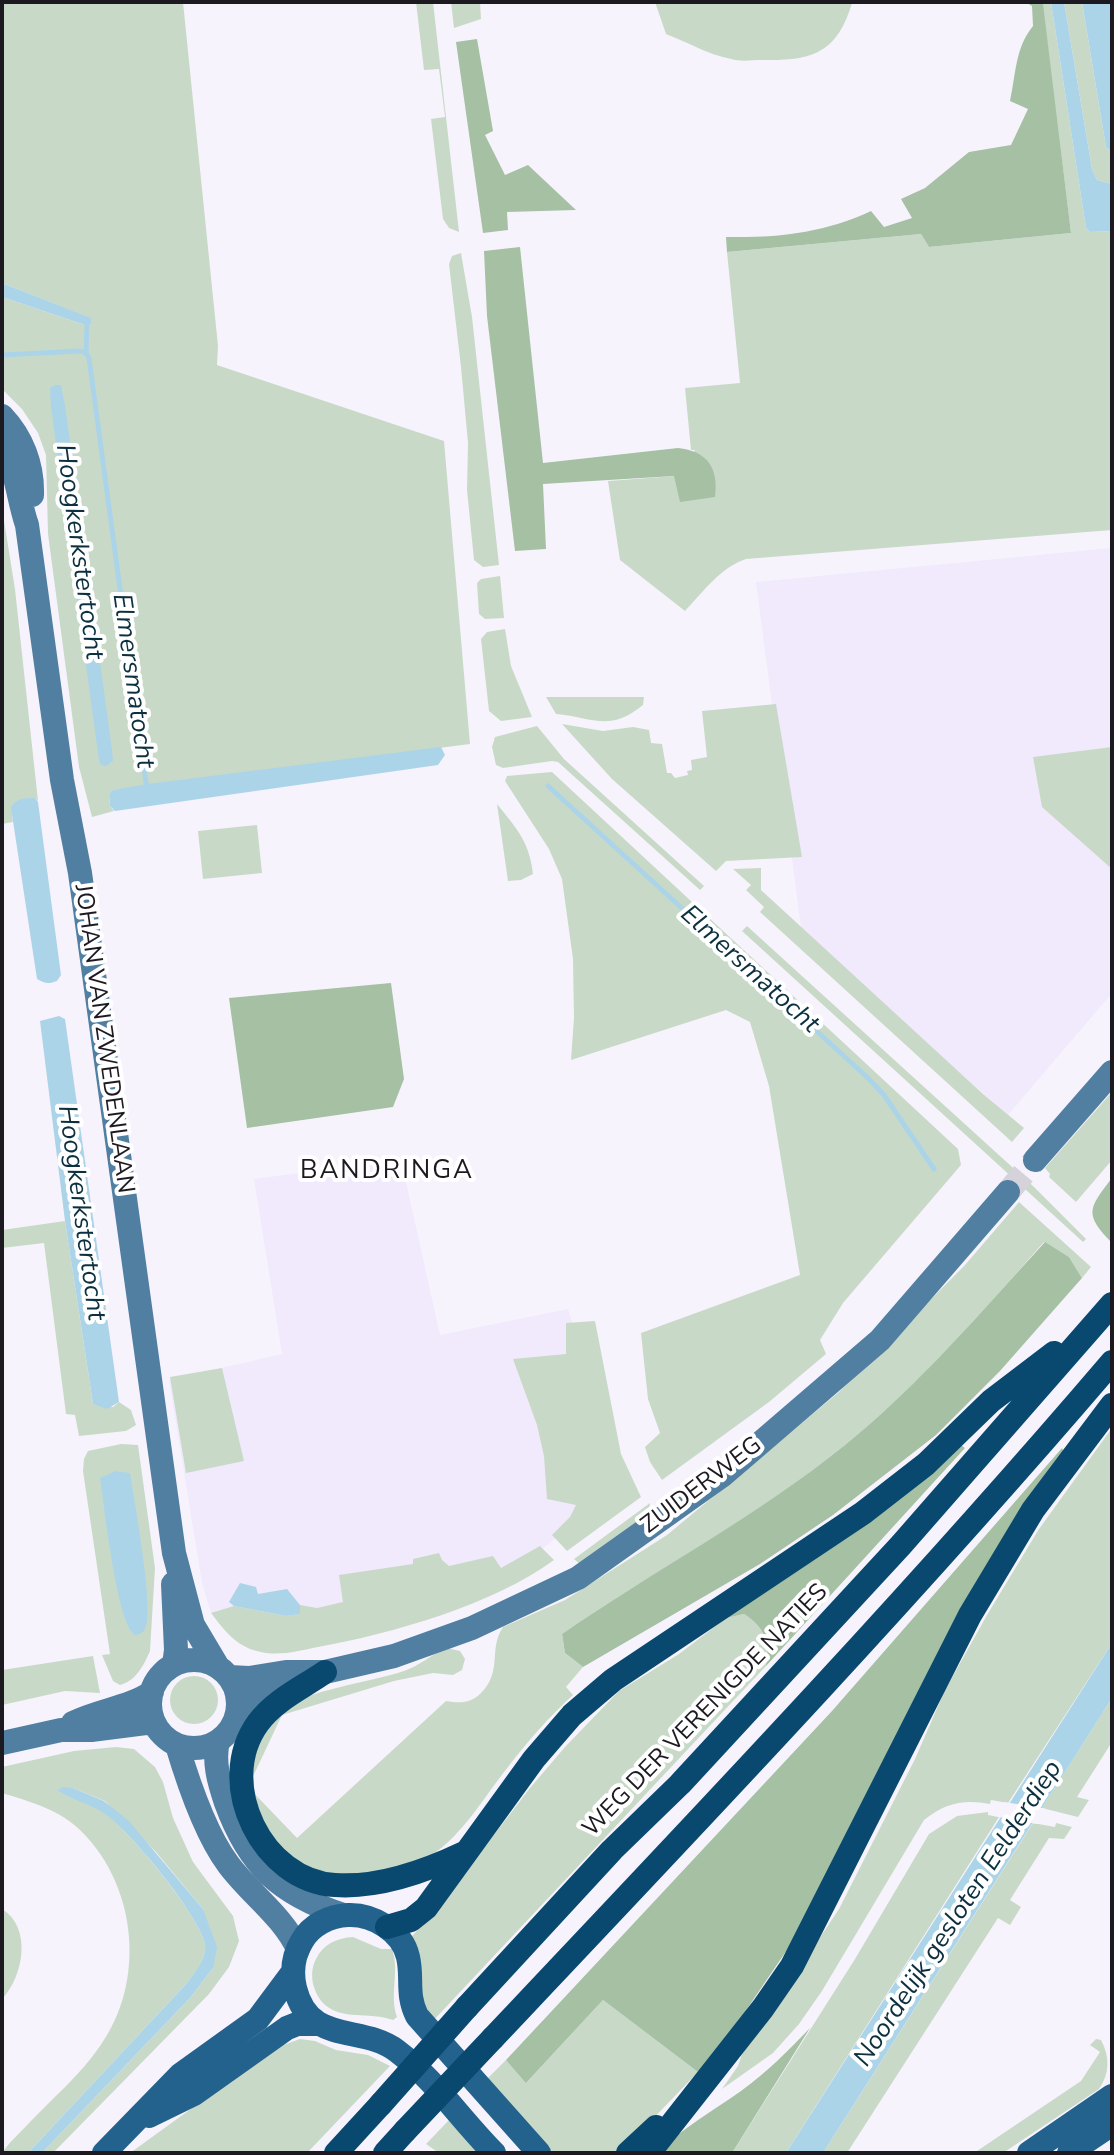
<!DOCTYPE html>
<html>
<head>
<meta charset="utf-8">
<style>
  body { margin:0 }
  #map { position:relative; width:1114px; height:2155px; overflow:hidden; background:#f7f3fd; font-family:"Nunito Sans",sans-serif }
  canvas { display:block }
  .frame { position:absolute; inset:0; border:4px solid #1d1921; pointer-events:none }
</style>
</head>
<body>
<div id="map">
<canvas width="1114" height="2155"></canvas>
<div class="frame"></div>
</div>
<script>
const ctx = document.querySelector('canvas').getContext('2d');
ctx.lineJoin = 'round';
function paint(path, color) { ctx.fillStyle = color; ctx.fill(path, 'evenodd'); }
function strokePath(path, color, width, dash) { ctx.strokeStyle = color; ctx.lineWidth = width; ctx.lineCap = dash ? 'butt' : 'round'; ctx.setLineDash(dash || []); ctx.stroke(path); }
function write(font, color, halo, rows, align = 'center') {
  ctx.font = font + ' "Nunito Sans",sans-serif'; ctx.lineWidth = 8; ctx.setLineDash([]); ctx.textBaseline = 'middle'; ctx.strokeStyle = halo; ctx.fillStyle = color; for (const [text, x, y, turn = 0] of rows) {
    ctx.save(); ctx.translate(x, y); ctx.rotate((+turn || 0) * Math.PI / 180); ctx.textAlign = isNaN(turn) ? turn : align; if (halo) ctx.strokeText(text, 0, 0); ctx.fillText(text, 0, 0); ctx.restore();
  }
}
paint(new Path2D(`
  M1112,548V993L1008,1115L802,935L756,582Z
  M401,1160L440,1335L568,1309L573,1325L587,1494L573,1523L539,1552L504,1572L280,1621L211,1613L202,1583L169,1380L282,1354L254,1179Z`), '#f1e9fc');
paint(new Path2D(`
  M2,2H183L218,346L217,365L444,441L470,744L114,790L109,794L110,806L114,811L92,817L79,767L48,534L46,455L38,433L22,409L2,389V297L88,326L92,323L90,318L2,283Z
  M416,2H433L459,232L449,228L443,219L431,119L445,117L439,69L424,70Z
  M451,2H480L481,19L454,28Z
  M655,2H852V3C837,54 811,61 762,60C752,60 740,62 731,59C709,55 687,42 666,34Z
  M1042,2H1051L1086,228L1090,232L1112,231V530L746,559C721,567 703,592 685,611L620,560L608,481L675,476L695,450H691L685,388L740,383L727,252L921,234L929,247L1071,233Z
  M1064,2H1082L1106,147L1112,152V184L1097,180L1092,169Z
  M461,253L472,317L499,565L483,567L474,560L467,490L468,443L461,367L449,264L452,256Z
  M2,508L15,589L38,801L35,798C16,799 10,803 13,822L2,824Z
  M500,576L504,618L485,619L479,614L477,583L481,579Z
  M505,629L511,666L532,717L501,721L489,711L481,639L487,632Z
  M546,697H644L643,705C609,733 592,717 556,714Z
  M776,704L802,857L726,861L716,871L612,779L562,724L603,731L633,727L649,730L651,743L662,744L667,773H671L675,778L688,775L687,771L692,770L691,760L707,757L702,711Z
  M537,726L564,759L704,886L700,890L558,762L552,761L503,768L496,765L492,747L495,737Z
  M1112,747V869L1042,807L1033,757Z
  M552,772L958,1149L961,1165L843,1303L820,1340L826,1354L769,1402L662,1480L650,1462L645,1447L660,1433L648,1399L641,1333L800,1275L769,1086L750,1022L726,1010L571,1060L574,1018L573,959L562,879L549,849L505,781L507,776Z
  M497,804C517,829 529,841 533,874L521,880L508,881Z
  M257,825L262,873L203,879L198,831Z
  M761,868V890L983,1094L1024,1128L1012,1142L760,912L764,907L746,890L751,885L733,869Z
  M747,926L1033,1186L1086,1239L1083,1242L742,931Z
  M1112,1092V1160L1076,1202L1049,1177L1050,1174L1045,1168Z
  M1019,1202L1091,1267L1082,1278L1069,1257L1044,1242C981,1313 919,1385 845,1445C757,1516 656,1570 562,1634L565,1653L583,1667L566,1687L573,1695C549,1717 528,1741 508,1767C483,1798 459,1842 423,1860C405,1869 348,1880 328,1877C288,1871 254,1825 246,1787C241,1760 257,1728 278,1712C307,1689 368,1683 404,1671C419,1666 432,1654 447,1648L460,1651L465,1659L462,1670L453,1675L433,1673L394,1681L282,1715L248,1787L297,1838L446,1701C460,1703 470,1704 481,1693C503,1671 488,1649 503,1627L565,1600L667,1535L839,1392L965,1265Z
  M65,1221L93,1404L113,1407L119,1402L131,1410L136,1425L126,1431L79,1436L75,1415L66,1414L44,1243L2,1248V1230Z
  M595,1321L621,1454L641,1497L567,1551L552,1535L570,1517L576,1505L547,1499L544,1456L537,1425L513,1359L566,1354V1323Z
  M222,1368L244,1461L186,1473L170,1377Z
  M1112,1428V1643L1008,1803L991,1800L990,1804C964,1799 945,1803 924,1820L822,1991L799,2024L773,2053L722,2089L738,2066L742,2054L839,1909L915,1759L945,1690L987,1615L1039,1529Z
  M121,1444L138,1445L155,1568L150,1651C144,1665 136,1681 120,1685L113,1681L102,1655L110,1654L83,1471L84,1459L88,1451Z
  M650,1503L648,1521L581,1565L574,1559Z
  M540,1546L554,1560C495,1604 391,1634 318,1647C298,1651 278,1657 257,1651C236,1646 224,1630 211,1613L234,1606L286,1616L299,1614L300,1605L317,1608L343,1602L339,1575L413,1564V1559L439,1553L442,1560L449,1566L493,1556L501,1568Z
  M744,1614C765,1628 770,1641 766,1666L431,2023L420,2007L411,1937L434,1913L530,1788L565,1747L619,1691L679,1654L726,1618Z
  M93,1656L100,1693L65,1691L2,1705V1670Z
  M170 1700a24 24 0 1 1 48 0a24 24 0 1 1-48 0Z
  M1112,1698V1742L1077,1797L1089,1800L1078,1817L1042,1808Z
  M116,1747L134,1749L155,1767L163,1782L173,1818L193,1862L233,1916L239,1941L229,1967L209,1994L53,2153H42L190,1998L213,1968L203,1909L156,1852L105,1801L73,1788L58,1790C72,1800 89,1803 103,1812C128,1829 199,1915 205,1944C207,1958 195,1973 187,1983L28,2153H2C9,2142 21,2132 30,2122C54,2097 81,2074 100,2046C146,1982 137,1888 83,1833C61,1810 31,1802 2,1793V1767L74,1751Z
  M988,1812V1815L999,1817L786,2153H732L855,1959L929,1834L957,1816Z
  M1033,1823L1055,1827L1056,1823L1072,1827L1064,1839L1049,1838L1010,1900L1021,1907L1010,1925L998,1918L847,2153H823Z
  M2,1909C32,1927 24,1976 2,1999Z
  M353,1937L381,1949H392C400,1972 389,1994 397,2017L393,2020C366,2010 329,2025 315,1990C311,1980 311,1968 316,1959C323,1944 337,1938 353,1937Z
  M603,2000L698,2072L620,2153H549L484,2082L506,2060L527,2082Z
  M300,2039L315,2041L336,2050L368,2055L390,2066L307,2153H130L275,2048Z
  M1096,2039L1101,2040C1110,2057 1110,2073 1099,2089L1003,2153H974L1081,2081L1100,2052L1090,2045Z
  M449,2120L479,2153H439L426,2144Z`), '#c8dac7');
paint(new Path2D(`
  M1025,2H1042L1043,4L1071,233L929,247L921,234L727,252L726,237C777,238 824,233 871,211L884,227L912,218L901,199L925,188L969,152L1011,145L1028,109L1010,101C1016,74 1015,48 1033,26L1032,6Z
  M477,39L493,131L485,135L505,175L528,165L576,210L507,212L508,230L483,233L456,42Z
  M520,247L543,463L678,448C707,451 719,468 715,497L680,502L674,476L543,484L546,549L515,551L487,316L484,251Z
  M391,983L404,1079L393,1107L247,1128L229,998Z
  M1112,1178V1243C1084,1214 1088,1209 1112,1178Z
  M1045,1242L1069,1257L1082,1278L1000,1371L936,1435L833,1515L760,1564L583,1667L565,1653L562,1634C655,1570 757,1516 845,1445C919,1385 981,1312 1045,1242Z
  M961,1445L965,1448L766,1666C770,1641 765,1628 744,1614L726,1618Z
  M1062,1448L1065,1455L793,1941L734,2028L698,2072L603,2000L526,2083L506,2060L832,1711Z
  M810,2028L732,2153H656C683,2128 711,2112 741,2091C766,2073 788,2051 810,2028Z`), '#a5c0a3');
paint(new Path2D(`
  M1051,2H1064L1092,169L1097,180L1112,184V231L1090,232L1086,228Z
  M1082,2H1112V152L1106,147Z
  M2,283L91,318L92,323L88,326L2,297Z
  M55,385H61L65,405L112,750L113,761L106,766L101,765L99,761L51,407L50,388Z
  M441,747L445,755L438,765L115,811L110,806L109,794L113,790L147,784Z
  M35,798L38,802L61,975L57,981C49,984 45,984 37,979L11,808C15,798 26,798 35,798Z
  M59,1016L65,1019L119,1402L107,1409L93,1404L65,1221L40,1021Z
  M115,1471L130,1473C134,1499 155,1612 145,1629C142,1634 140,1634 135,1635C117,1625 104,1504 100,1478Z
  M240,1583L256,1587L258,1594L287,1589L300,1605V1614L286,1616L234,1606L229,1602Z
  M1112,1643V1698L823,2153H786Z
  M63,1787L73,1788L104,1801L128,1820L203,1909L217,1947L213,1968L190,1998L42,2153H28L187,1983C195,1972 207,1958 205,1944C199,1915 128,1828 102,1812C88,1803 71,1800 57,1790Z`), '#acd4e8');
paint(new Path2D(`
  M1004,1802L1042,1808L1046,1809L1037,1824L994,1816Z`), '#f7f3fd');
strokePath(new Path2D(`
  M86,353L87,322
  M2,355L80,351L86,353L89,358L147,790
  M548,786L868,1078L884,1095L934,1169`), '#acd4e8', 5);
strokePath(new Path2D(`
  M1008,1192L1035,1160`), '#d6d2dc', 24, [24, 12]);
strokePath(new Path2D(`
  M2,416C22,437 33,465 32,495
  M2,446C17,470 18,499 27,525L62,780L80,873L174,1553L193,1625L218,1667
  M1035,1160L1112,1072
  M173,1584L176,1650L174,1665
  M150 1704a44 44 0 1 1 88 0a44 44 0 1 1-88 0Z
  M229,1677L249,1678L286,1672H325L394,1656L472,1628L578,1578L723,1475L880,1340L1008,1192
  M238,1710L251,1699L296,1682
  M73,1723C98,1710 129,1708 152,1692
  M218,1741C213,1762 219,1782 226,1803C249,1866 280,1894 343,1915
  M2,1743L61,1730H91L146,1723L155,1724
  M177,1745C188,1782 205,1833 228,1864C250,1894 282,1915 298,1949`), '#507fa2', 24);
strokePath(new Path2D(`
  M149,2116L194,2094L287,2028L297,2024H318
  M104,2153L180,2075L258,2019L293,1972
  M494,2153C461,2120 434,2079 397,2051C362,2024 309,2046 295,1988C291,1971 293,1956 302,1941C311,1925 329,1916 348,1915C373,1914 402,1931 408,1957C413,1978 406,1994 417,2016L539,2153
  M1029,2153L1112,2096
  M1069,2153L1112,2124`), '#23628d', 24);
strokePath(new Path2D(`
  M325,1672C302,1688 275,1700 258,1723C214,1784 263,1881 335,1885C377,1888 426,1871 464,1853
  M387,1927L411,1920L426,1908L534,1759L572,1715L613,1680L863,1513L926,1464L991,1401L1054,1353
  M467,2007L612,1850L680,1784L901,1545L1112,1304
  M493,2038C703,1816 913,1595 1112,1362
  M336,2153L381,2104
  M385,2153L405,2131
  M628,2153L656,2127
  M649,2153L763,2008L792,1966L970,1615L1033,1510L1112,1405`), '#094970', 24);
strokePath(new Path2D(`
  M381,2104L467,2007
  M405,2131L493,2038`), '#094970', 24);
write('24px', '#1d1921', '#fff', [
  ["JOHAN VAN ZWEDENLAAN",103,1039,82],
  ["ZUIDERWEG",702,1486,-37],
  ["WEG DER VERENIGDE NATIES",706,1711,-46]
]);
write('italic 26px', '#0c303f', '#fff', [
  ["Hoogkerkstertocht",78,552,82],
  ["Elmersmatocht",132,681,82],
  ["Elmersmatocht",749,970,42],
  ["Hoogkerkstertocht",80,1213,82],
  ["Noordelijk gesloten Eelderdiep",959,1914,-57]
]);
ctx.letterSpacing = '2px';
write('26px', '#1d1921', '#fff', [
  ["BANDRINGA",387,1172]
]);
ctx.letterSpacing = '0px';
</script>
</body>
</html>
